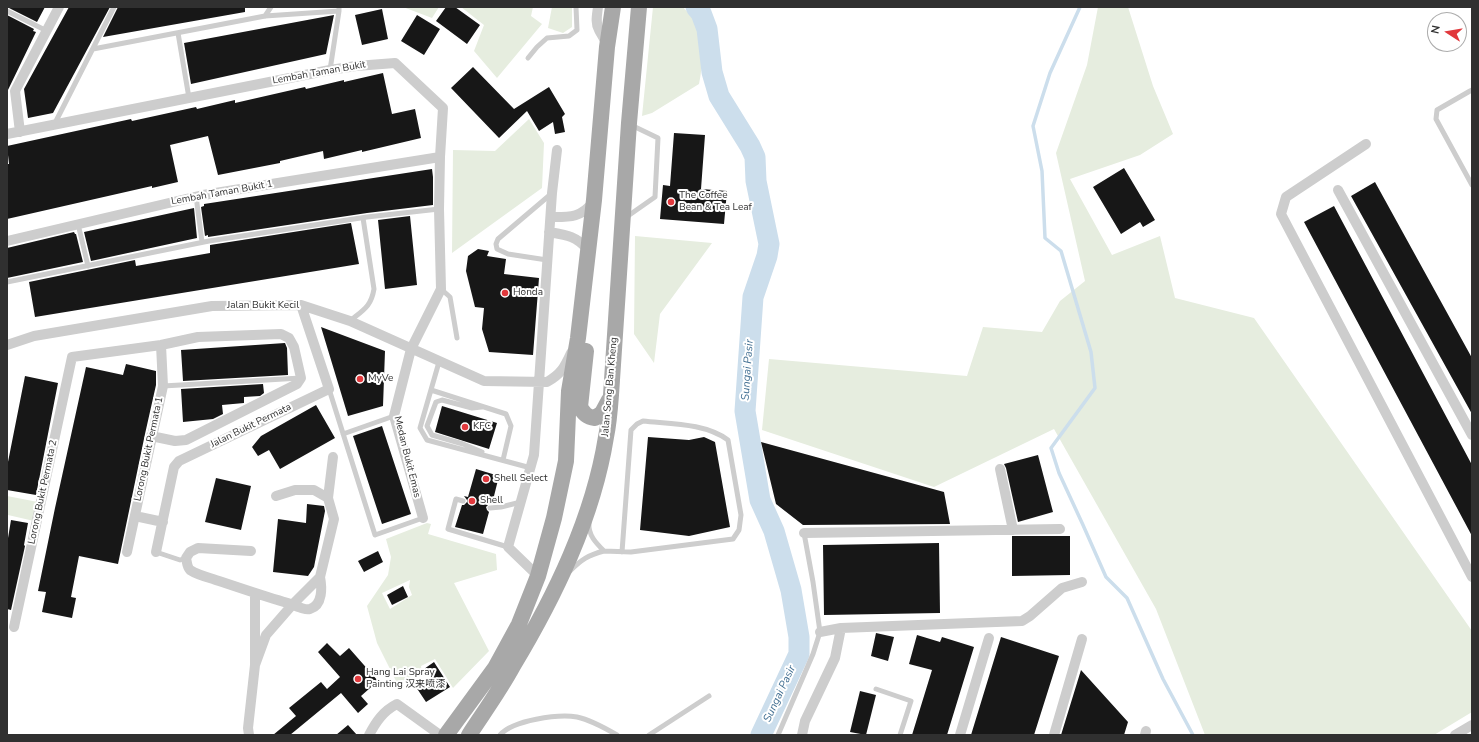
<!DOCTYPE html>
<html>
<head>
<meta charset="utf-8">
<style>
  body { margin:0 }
  #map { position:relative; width:1479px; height:742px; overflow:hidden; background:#fff; font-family:"Nunito Sans",sans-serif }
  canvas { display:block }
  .frame { position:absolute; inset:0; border:8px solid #303030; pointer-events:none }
  .north { position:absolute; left:1427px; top:12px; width:40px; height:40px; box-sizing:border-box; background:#fff; border:1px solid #acacac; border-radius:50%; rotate:282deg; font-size:11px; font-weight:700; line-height:16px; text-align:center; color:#303030 }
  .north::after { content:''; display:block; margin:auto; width:14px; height:18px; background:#e1393d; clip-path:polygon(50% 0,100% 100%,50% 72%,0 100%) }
</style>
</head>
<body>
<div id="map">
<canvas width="1479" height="742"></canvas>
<div class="frame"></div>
<div class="north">N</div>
</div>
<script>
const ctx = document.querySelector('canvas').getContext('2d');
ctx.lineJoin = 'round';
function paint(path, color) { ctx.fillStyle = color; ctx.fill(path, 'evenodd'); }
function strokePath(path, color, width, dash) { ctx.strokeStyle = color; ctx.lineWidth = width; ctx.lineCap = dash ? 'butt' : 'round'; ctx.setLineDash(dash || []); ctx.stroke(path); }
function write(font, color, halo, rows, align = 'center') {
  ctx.font = font + ' "Nunito Sans","Noto Sans SC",sans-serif'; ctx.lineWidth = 4; ctx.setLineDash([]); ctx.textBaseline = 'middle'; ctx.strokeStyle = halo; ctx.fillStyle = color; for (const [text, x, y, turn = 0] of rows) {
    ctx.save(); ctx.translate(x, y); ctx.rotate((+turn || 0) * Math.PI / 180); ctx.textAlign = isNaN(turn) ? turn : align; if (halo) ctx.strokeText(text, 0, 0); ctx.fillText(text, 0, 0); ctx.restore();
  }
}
paint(new Path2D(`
  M403,7H439L432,18Z
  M461,7H533L531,16L542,24L497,78L474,51L484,25Z
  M552,7H572V27L563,33L548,28Z
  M653,7H683C687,12 695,18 697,24C703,40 703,68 699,84L652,113L642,116Z
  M1098,7H1128L1153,86L1173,134L1140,155L1070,179L1112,255L1160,236L1175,298L1254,318L1472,631V712L1434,735H1205L1156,609L1054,429L934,487L762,430L769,359L967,376L983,327L1042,332L1060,301L1085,281L1056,153L1087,65Z
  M529,119L544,143L542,188L452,253L453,150L495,151Z
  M635,236L712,243L660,314L654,363L634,334Z
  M7,496L38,502L34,521L8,515L7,520Z
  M427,523L431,524L428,534L496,554L497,570L454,583L489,651L453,688L435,659L421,666L422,673L397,683L377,643L367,606L388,575L391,557L386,539ZM410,580L409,587L412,595L390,609L382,593Z`), '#e6eddf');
strokePath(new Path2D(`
  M1080,7L1050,73L1033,126L1042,171L1045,238L1061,251L1091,352L1095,388L1051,448L1059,473L1083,525L1106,577L1127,598L1163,679L1193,735`), '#ccdeec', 3.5);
strokePath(new Path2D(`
  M696,7L701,13L707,29L712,72L719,96L750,146L755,157L756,181L769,244L767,256L753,297L745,411L760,500L774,531L791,590L799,637V654L761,735`), '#ccdeec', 21);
paint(new Path2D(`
  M7,7H45L37,22Z
  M69,7H110L53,113L28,118L24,89Z
  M118,7H245V12L103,37Z
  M446,7H455L480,25L467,44L436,21Z
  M382,9L388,39L362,45L355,15Z
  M7,15L34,29L33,31L36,32L7,92Z
  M334,15L326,54L191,84L184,43Z
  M417,15L440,29L424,55L401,41Z
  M473,67L514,109L549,87L565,114L562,117L565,132L555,134L553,122L539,131L527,111L499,138L451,88Z
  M383,73L392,114L415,109L421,138L362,152V150L324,159L323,151L280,161V163L218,175L208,136L170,145L178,182L152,188V186L7,219V164H9L7,146L131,119L132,121L196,107L197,109L235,100V103L305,87L306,89L344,80V82Z
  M674,133L705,135L701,189L727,191L724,224L660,219L663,185L670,186Z
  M1124,168L1155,220L1143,227L1140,222L1121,234L1093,187Z
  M432,169L433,177V205L367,213L208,237V235L205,236L201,207L204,206V204Z
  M1375,182L1472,358V414L1351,196Z
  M1334,206L1472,465V536L1304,222Z
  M194,208L197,238L91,261L84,232Z
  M410,216L417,285L385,289L378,220Z
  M351,223L359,264L35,317L29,282L135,260L136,266L210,253V245Z
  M74,232L75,234H76L83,262L7,278V248Z
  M478,249L489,251L487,256L506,259L504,274L539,278L533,355L489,352L482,329L484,308L475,307L466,271L468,256Z
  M321,327L385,351L383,406L348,416Z
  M285,343L287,348L288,375L183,381L181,350Z
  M126,364L156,371V385L145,434L118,564L79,556L71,597L76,598L72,618L42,612L46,592L38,591L55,508L86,367L123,375Z
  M25,376L58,383L36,495L7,490V467Z
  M263,384L264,393L260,396L244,397V403L222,405L223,414L213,419L183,422L181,389Z
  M316,405L335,438L280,469L269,450L258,456L252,447L261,436Z
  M442,406L497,423L489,449L435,432Z
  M382,426L411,514L382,524L353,436Z
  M648,437L689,440L704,437L715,442L730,527L689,536L640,530Z
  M761,442L944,492L950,524L803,525L776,504Z
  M1038,455L1053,512L1018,522L1006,468L1004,464Z
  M476,469L499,476L492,504L488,505L486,507L487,510L489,512L483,534L455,527L462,505H464L467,502V500L464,496L468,497Z
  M216,478L251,486L241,530L205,522Z
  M307,504L324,506L325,511L314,567L308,576L273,572L278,519L306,523Z
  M11,520L28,523L24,545L25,546L11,610L7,609V544Z
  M1012,536H1070V575L1012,576Z
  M939,543L940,613L824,615L823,545Z
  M378,551L383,562L364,572L358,561Z
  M403,586L408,597L392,605L387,595Z
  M876,633L894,637L888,661L871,656Z
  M917,635L940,642L942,637L974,647L947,735H912L932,670L909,664Z
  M1001,637L1059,656L1034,735H971Z
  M327,643L340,656L349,648L378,681L361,696L368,704L358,713L341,693L290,735H273L296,716L289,708L321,682L327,689L340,677L318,652Z
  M434,662L450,687L426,702L416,687L430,678L424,669Z
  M1081,670L1128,722L1124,735H1061Z
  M860,691L876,695L866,735L850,732Z
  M348,725L357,735H336Z`), '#171717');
strokePath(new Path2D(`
  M7,11L47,31
  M265,16L271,7
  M178,33L189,98
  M93,49L265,16L339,11
  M528,58L537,47L547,38L569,36L577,30L576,7
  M330,70L339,11V7
  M1472,90L1470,91L1437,110L1436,119L1472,185
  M55,123L114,7
  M196,196L202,242
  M625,218L655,197L658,138L631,125
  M78,224L88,266
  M547,260L508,254L497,249L496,244L498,239L551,194
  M7,282L209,241L367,217L439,209
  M441,289L450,297L457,338
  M350,321C363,310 371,307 374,289L363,218
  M439,362L420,428L427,440L531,468
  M163,386L301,378
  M329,389L375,535L423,518
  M431,390L506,414L511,426L503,460
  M482,407L472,408L442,400L436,402L427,426L432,435L463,444L482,452
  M343,434L394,416
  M463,501L456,499L448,529L508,547
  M490,508L501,507L521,502
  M604,551L631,552L733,539L739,530L741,515L728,440C705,423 670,424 643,421L637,424L631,430L622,552
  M156,552L180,560L186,558
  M570,571C581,560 588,555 604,551C596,543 588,535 589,523
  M876,689L911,701L900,735
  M500,735C513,720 558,714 577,717C591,720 605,728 617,735
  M649,735L709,696
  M778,735L813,654L820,632L813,582L804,533`), '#cdcdcd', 5);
strokePath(new Path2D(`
  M598,7C597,15 595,23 599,30C602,36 605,39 607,45
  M20,132L15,91L59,7
  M7,134L330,70L356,66L395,63L443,108L440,157L439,209L441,289L411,349L394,416L423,518
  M1366,144L1286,197L1281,214L1472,577
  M1338,190L1472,435
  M551,217C569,217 581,218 593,202
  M549,232C566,235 576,236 587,249
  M7,241L203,195L440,157
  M7,345L34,336L212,306L301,305L350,321L484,381L547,382C561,374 564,368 571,353
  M1000,469L1013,530
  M328,498L333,457
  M135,516L163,522
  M804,533L1060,529
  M251,551L198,548L190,552L186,558C187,562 187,567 190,570C196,574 206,577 213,579C237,587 260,595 284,602C291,603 304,611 310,609C323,605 322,587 320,577
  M127,552L163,386L161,345
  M156,552L174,467L179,461L329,389L301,305
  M538,576L508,547L534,455L552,193L557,150
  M14,627L72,357L161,345L198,337L281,334L289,338L294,347L301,378L297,384L186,440L175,441L151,436
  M820,632L841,628L1022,621L1030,616L1062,588L1082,582
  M255,665L266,635L293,604L320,577L334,519L328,498L314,490H295L276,496
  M249,735L248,728L255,665V594
  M369,735C376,722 383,711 397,704L440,735
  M802,735L805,721L835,658L841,628
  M960,735L989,638
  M1054,735L1082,639
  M1145,735L1146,731
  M1455,735L1472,725`), '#cdcdcd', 10);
strokePath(new Path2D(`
  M586,351L580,407C584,414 587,417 595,418L602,413L609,400
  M446,735L495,668L519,624L538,576L554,518L566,461L569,391L578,338L594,200L607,47L613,7
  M469,735C484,712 500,690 513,666C555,596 593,518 606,437C609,423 610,409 611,395L629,123L639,7`), '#a8a8a8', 16);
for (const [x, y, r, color] of [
  [671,202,4,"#e1393d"],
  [505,293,4,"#e1393d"],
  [360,379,4,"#e1393d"],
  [465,427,4,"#e1393d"],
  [486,479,4,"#e1393d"],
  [472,501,4,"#e1393d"],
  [358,679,4,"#e1393d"]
]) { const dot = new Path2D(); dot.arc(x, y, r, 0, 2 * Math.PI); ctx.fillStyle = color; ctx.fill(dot); strokePath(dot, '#fff', 1.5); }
write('10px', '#303030', '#fff', [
  ["Lembah Taman Bukit",319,73,-10],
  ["Lembah Taman Bukit 1",222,193,-10],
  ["Jalan Bukit Kecil",263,306],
  ["Jalan Song Ban Kheng",610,387,-85],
  ["Jalan Bukit Permata",251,426,-26],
  ["Lorong Bukit Permata 1",149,449,-78],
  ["Medan Bukit Emas",407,457,76],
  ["Lorong Bukit Permata 2",43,492,-78]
]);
write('10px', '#303030', '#fff', [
  ["The Coffee",679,196],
  ["Bean & Tea Leaf",679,208],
  ["Honda",513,293],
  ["MyVe",368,379],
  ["KFC",473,427],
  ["Shell Select",494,479],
  ["Shell",480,501],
  ["Hang Lai Spray",366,673],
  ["Painting 汉来喷漆",366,685]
], 'left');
write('italic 11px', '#406e91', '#fff', [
  ["Sungai Pasir",748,370,-86],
  ["Sungai Pasir",780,694,-65]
]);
</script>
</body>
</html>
